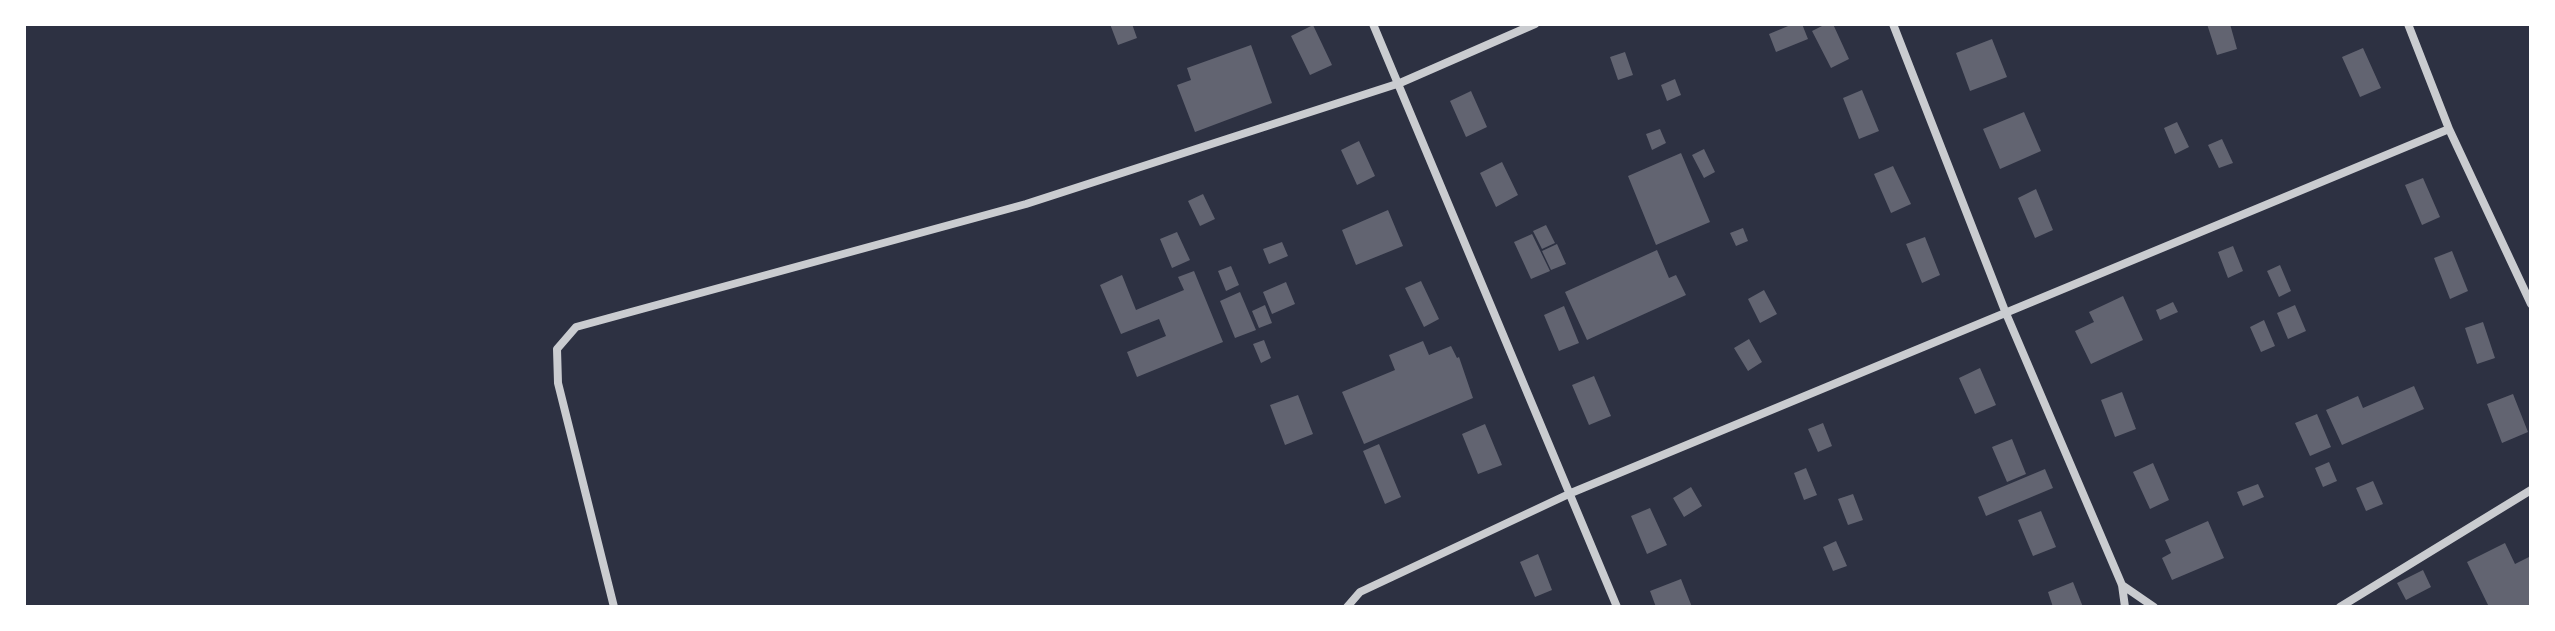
<!DOCTYPE html>
<html>
<head>
<meta charset="utf-8">
<style>
  body { margin:0 }
  #map { position:relative; width:2555px; height:631px; overflow:hidden; background:#2d3142; font-family:Commissioner,sans-serif }
  canvas { display:block }
  .frame { position:absolute; inset:0; border:26px solid #fff; pointer-events:none }
</style>
</head>
<body>
<div id="map">
<canvas width="2555" height="631"></canvas>
<div class="frame"></div>
</div>
<script>
const ctx = document.querySelector('canvas').getContext('2d');
ctx.lineJoin = 'round';
function paint(path, color) { ctx.fillStyle = color; ctx.fill(path, 'evenodd'); }
function strokePath(path, color, width, dash) { ctx.strokeStyle = color; ctx.lineWidth = width; ctx.lineCap = dash ? 'butt' : 'round'; ctx.setLineDash(dash || []); ctx.stroke(path); }
paint(new Path2D(`
  M1110,24H1132L1137,38L1118,45Z
  M1793,24H1802L1808,39L1776,52L1769,34Z
  M1826,24H1833L1849,59L1831,68L1812,31Z
  M2207,24H2230L2237,49L2217,55Z
  M1313,25L1332,65L1310,75L1291,36Z
  M1992,39L2007,77L1970,91L1956,53Z
  M1251,45L1272,103L1195,132L1177,85L1191,80L1187,68Z
  M2363,48L2381,88L2360,97L2342,57Z
  M1625,52L1633,75L1618,80L1610,57Z
  M1675,79L1681,95L1667,101L1661,85Z
  M1862,90L1879,131L1859,139L1843,98Z
  M1471,91L1487,127L1466,137L1450,101Z
  M2024,112L2041,151L2000,169L1983,129Z
  M2177,122L2189,147L2175,154L2164,128Z
  M1660,129L1666,143L1652,150L1646,134Z
  M2222,139L2233,163L2219,168L2208,145Z
  M1359,141L1375,176L1357,185L1341,150Z
  M1704,149L1715,172L1704,178L1692,155Z
  M1681,153L1710,222L1656,245L1628,176Z
  M1502,162L1518,195L1496,207L1480,173Z
  M1893,166L1911,204L1891,213L1874,174Z
  M2423,178L2440,217L2422,225L2405,185Z
  M2036,189L2053,230L2035,238L2018,198Z
  M1203,194L1215,219L1200,226L1188,201Z
  M1388,210L1403,246L1356,265L1342,230Z
  M1546,225L1555,243L1542,249L1533,231Z
  M1743,228L1748,241L1736,246L1730,233Z
  M1177,232L1190,260L1172,268L1160,239Z
  M1532,234L1550,271L1531,279L1514,242Z
  M1925,237L1940,275L1922,283L1906,244Z
  M1282,242L1288,256L1269,264L1263,249Z
  M1557,244L1566,264L1551,270L1542,251Z
  M2233,246L2243,271L2228,278L2218,252Z
  M1657,250L1669,278L1676,275L1686,295L1587,340L1565,292Z
  M2452,251L2468,291L2450,299L2434,258Z
  M2280,265L2291,291L2279,297L2267,271Z
  M1231,266L1239,285L1226,291L1218,271Z
  M1194,271L1223,342L1137,377L1127,352L1166,336L1159,319L1121,334L1100,285L1122,275L1136,310L1184,290L1178,277Z
  M1421,281L1439,319L1424,327L1405,288Z
  M1286,282L1295,304L1272,314L1263,292Z
  M1764,290L1777,314L1760,323L1748,299Z
  M1240,292L1256,330L1235,338L1220,301Z
  M2123,296L2143,340L2091,364L2075,331L2094,322L2089,312Z
  M2173,302L2178,312L2160,320L2156,310Z
  M1265,305L1272,323L1259,328L1252,311Z
  M2295,305L2306,331L2288,339L2277,313Z
  M1564,306L1579,343L1559,351L1544,315Z
  M2264,320L2275,346L2261,352L2250,327Z
  M2483,322L2495,358L2477,364L2465,328Z
  M1749,339L1762,362L1748,371L1734,348Z
  M1264,340L1271,358L1261,363L1253,344Z
  M1423,341L1429,355L1451,346L1457,358L1459,357L1473,398L1364,444L1342,392L1395,370L1389,355Z
  M1980,368L1996,405L1975,414L1959,378Z
  M1594,376L1611,416L1589,425L1572,385Z
  M2414,386L2424,409L2342,445L2326,410L2358,396L2363,408Z
  M2122,392L2136,429L2115,437L2101,400Z
  M2513,394L2528,432L2502,443L2487,404Z
  M1298,395L1313,434L1285,445L1270,405Z
  M2317,414L2331,447L2310,456L2295,423Z
  M1823,423L1832,446L1818,452L1808,429Z
  M1485,424L1502,465L1478,474L1462,434Z
  M2012,439L2026,474L2007,482L1992,447Z
  M1379,444L1401,497L1385,504L1363,451Z
  M2329,462L2337,481L2323,487L2315,468Z
  M2153,463L2169,500L2150,509L2133,472Z
  M1806,468L1817,495L1804,500L1794,473Z
  M2045,469L2053,488L1986,516L1978,497Z
  M2373,481L2383,504L2366,511L2356,488Z
  M2258,484L2264,497L2243,506L2237,492Z
  M1691,487L1702,506L1684,517L1673,498Z
  M1853,494L1863,520L1848,525L1838,499Z
  M1650,508L1667,545L1647,554L1631,516Z
  M2041,511L2056,547L2033,556L2018,520Z
  M2208,521L2224,558L2172,580L2162,558L2171,553L2165,540Z
  M1836,541L1847,566L1833,571L1823,547Z
  M2505,543L2515,564L2531,556V607H2489L2467,562Z
  M1538,554L1552,590L1535,597L1520,562Z
  M2423,570L2431,587L2406,600L2397,583Z
  M1681,579L1692,607H1656L1650,591Z
  M2073,582L2083,607H2053L2048,592Z`), '#626471');
strokePath(new Path2D(`
  M1373,24L1617,607
  M1893,24L2005,311L2122,585L2125,607
  M2408,24L2449,129L2531,304
  M2122,585L2154,607
  M614,607L558,383L557,349L576,327L1026,204L1400,83L1535,24
  M1347,607L1360,592L1571,493L2449,129
  M2340,607L2531,490`), '#caccd0', 8);
</script>
</body>
</html>
